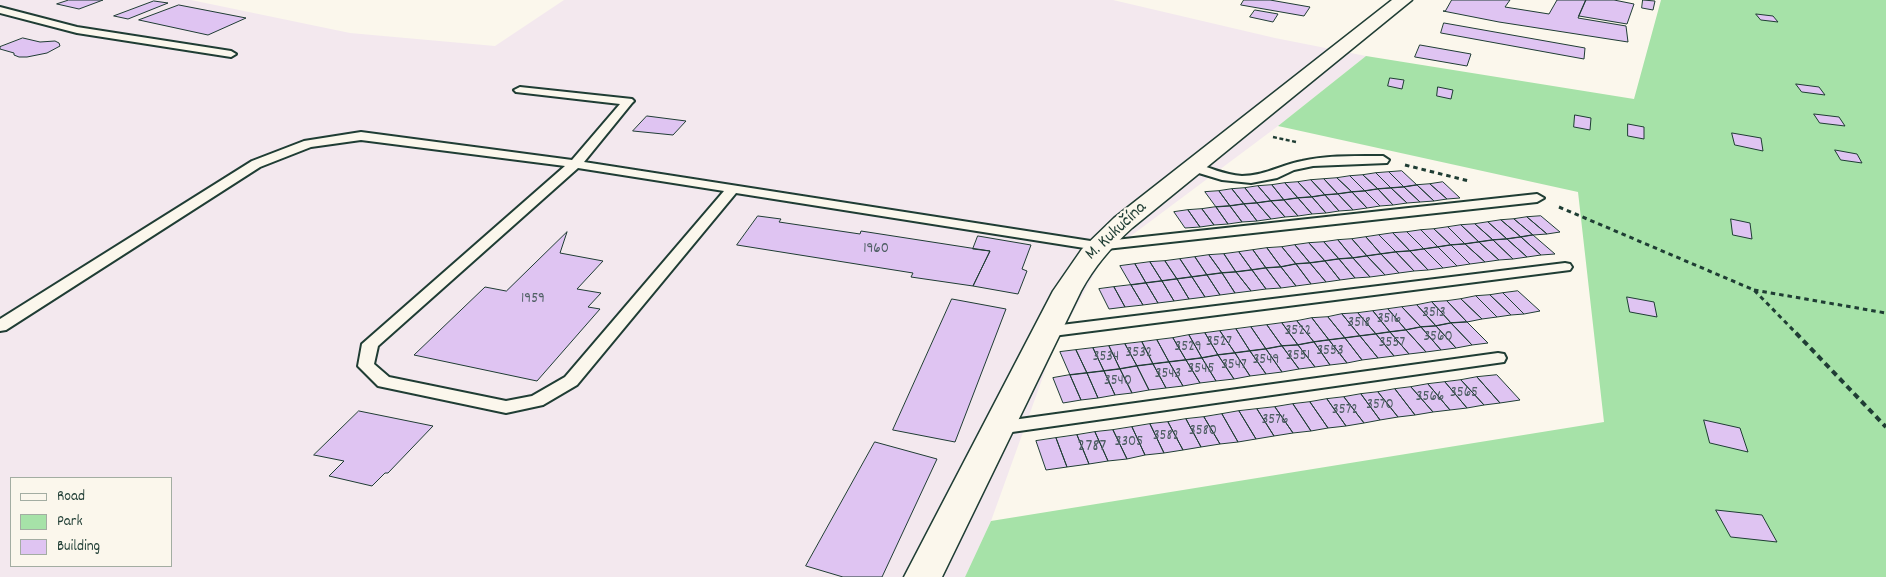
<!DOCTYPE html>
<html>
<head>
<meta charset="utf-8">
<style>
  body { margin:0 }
  #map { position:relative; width:1886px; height:577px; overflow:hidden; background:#fbf7ec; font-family:Dekko,sans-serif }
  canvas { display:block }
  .legend { position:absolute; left:10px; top:477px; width:162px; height:90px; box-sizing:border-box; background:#fbf7ec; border:1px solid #a3ada2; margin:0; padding:6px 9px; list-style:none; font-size:15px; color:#1f3d34 }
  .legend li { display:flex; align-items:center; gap:10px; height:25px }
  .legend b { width:25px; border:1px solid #a3ada2 }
</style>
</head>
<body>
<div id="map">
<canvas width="1886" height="577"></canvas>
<ul class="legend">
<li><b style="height:6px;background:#fbf7ec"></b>Road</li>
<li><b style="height:14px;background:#a6e2a8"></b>Park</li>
<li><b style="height:14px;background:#dfc4f2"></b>Building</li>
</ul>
</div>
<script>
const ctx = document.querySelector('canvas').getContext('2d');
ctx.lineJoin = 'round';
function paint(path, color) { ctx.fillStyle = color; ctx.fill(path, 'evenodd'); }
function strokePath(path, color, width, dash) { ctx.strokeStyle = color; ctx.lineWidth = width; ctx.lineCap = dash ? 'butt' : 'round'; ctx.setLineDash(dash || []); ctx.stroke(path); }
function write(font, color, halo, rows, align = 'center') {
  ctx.font = font + ' Dekko,sans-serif'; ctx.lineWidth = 4.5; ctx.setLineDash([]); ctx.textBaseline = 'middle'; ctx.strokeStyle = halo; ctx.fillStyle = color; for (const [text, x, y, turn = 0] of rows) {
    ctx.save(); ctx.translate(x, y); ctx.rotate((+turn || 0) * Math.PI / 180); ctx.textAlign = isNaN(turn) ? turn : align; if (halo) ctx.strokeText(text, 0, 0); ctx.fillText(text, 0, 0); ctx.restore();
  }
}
paint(new Path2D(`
  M0,0H191L350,33L495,46L564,0H1113L1275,38L1366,56L1278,126L1104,256L1053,349L991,521L965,577H0ZM11,478H171V566H11Z`), '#f3e8ee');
paint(new Path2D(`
  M1661,0H1886V577H965L991,521L1604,422L1578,192L1278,126L1366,56L1634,99Z`), '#a6e2a8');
const building = new Path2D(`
  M69,0H103L79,9L57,4Z
  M1244,0H1270L1310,7L1304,16L1241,5Z
  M1452,0H1510L1505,7L1549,14L1557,0H1586L1578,18L1626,26L1628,42L1499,22L1443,11H1445Z
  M1586,0H1614L1634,4L1627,24L1579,16Z
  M1643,0L1655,1L1653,10L1642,8Z
  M154,1L168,3L128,19L114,16Z
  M179,5L246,18L208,35L139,20Z
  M1255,10L1278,14L1273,22L1250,17Z
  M1756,14L1773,16L1778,22L1761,20Z
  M1444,23L1585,48L1584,59L1441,33Z
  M23,38L40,42L55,41L59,43L60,46L47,53L27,57H19L14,55V53L0,49V47Z
  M1420,45L1471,54L1467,66L1415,57Z
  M1390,78L1404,80L1402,89L1388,86Z
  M1796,84L1819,87L1825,95L1802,92Z
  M1438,87L1453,90L1451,99L1437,96Z
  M1814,114L1839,117L1845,126L1820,123Z
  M1575,115L1591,118L1590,130L1574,127Z
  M647,116L686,121L673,135L633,131Z
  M1628,124L1644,127V139L1628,136Z
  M1732,133L1761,138L1763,151L1735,145Z
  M1835,150L1857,154L1862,163L1841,160Z
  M1402,171L1417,185L1404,187L1389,172Z
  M1389,172L1404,187L1391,188L1376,173Z
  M1376,173L1391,188L1378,189L1363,175Z
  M1363,175L1378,189L1365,191L1350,176Z
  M1350,176L1365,191L1352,192L1337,178Z
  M1337,178L1352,192L1338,194L1324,179Z
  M1324,179L1338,194L1325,195L1311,180Z
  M1311,180L1325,195L1312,197L1298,182Z
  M1298,182L1312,197L1298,198L1285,183Z
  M1443,182L1460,198L1447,199L1430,184Z
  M1285,183L1298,198L1284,200L1272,185Z
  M1430,184L1447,199L1434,201L1417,185Z
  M1272,185L1284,200L1271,201L1258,186Z
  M1417,185L1434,201L1420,202L1404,187Z
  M1258,186L1271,201L1257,203L1245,188Z
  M1404,187L1420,202L1407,203L1391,188Z
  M1245,188L1257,203L1244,204L1232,189Z
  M1391,188L1407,203L1393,205L1378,189Z
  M1232,189L1244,204L1230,206L1219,191Z
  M1378,189L1393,205L1380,206L1365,191Z
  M1219,191L1230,206L1216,207L1205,192Z
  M1365,191L1380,206L1367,208L1352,192Z
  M1352,192L1367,208L1353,210L1338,194Z
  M1338,194L1353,210L1339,211L1325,195Z
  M1325,195L1339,211L1326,213L1312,197Z
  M1312,197L1326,213L1312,214L1298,198Z
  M1298,198L1312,214L1298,216L1284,200Z
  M1284,200L1298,216L1285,217L1271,201Z
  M1271,201L1285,217L1271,219L1257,203Z
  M1257,203L1271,219L1257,221L1244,204Z
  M1244,204L1257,221L1242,222L1230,206Z
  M1230,206L1242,222L1228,224L1216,207Z
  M1216,207L1228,224L1214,225L1202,209Z
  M1202,209L1214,225L1200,227L1188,210Z
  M1188,210L1200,227L1185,228L1174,212Z
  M758,216L781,219L779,222L860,234L861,231L990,251L973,286L911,277L913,273L737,245Z
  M1541,216L1560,232L1547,234L1527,217Z
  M1527,217L1547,234L1533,235L1514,219Z
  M1514,219L1533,235L1521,237L1501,220Z
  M1731,219L1750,223L1752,239L1733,235Z
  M1501,220L1521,237L1507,239L1488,222Z
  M1488,222L1507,239L1493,240L1475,224Z
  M1475,224L1493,240L1479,242L1461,225Z
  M1461,225L1479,242L1465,244L1448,227Z
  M1448,227L1465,244L1451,245L1434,229Z
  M1434,229L1451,245L1438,247L1421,230Z
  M1421,230L1438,247L1424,249L1407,232Z
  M567,232L560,253L603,261L577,289L601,293L588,307L600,309L537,381L414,355L485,287L506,291Z
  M1407,232L1424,249L1410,251L1393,233Z
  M1393,233L1410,251L1396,252L1379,235Z
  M1379,235L1396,252L1381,254L1366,237Z
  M1533,235L1555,254L1541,255L1521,237Z
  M978,236L1031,245L1022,269L1027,271L1018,294L973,286L990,251L973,249Z
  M1366,237L1381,254L1367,256L1352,239Z
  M1521,237L1541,255L1527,257L1507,239Z
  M1352,239L1367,256L1353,258L1338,240Z
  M1507,239L1527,257L1513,259L1493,240Z
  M1338,240L1353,258L1339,259L1324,242Z
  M1493,240L1513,259L1499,260L1479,242Z
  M1324,242L1339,259L1325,261L1309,243Z
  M1479,242L1499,260L1485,262L1465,244Z
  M1309,243L1325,261L1310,263L1295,245Z
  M1465,244L1485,262L1470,264L1451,245Z
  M1295,245L1310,263L1296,264L1282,247Z
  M1451,245L1470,264L1457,266L1438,247Z
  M1282,247L1296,264L1281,267L1267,248Z
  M1438,247L1457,266L1443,268L1424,249Z
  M1267,248L1281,267L1266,268L1253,250Z
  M1424,249L1443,268L1428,270L1410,251Z
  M1253,250L1266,268L1252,270L1239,252Z
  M1410,251L1428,270L1414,271L1396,252Z
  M1239,252L1252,270L1236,272L1224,254Z
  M1396,252L1414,271L1399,273L1381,254Z
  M1224,254L1236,272L1222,273L1209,255Z
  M1381,254L1399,273L1385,275L1367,256Z
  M1209,255L1222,273L1207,275L1195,257Z
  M1367,256L1385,275L1370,277L1353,258Z
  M1195,257L1207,275L1192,277L1180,259Z
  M1353,258L1370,277L1355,278L1339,259Z
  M1180,259L1192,277L1177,279L1165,261Z
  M1339,259L1355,278L1340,280L1325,261Z
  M1165,261L1177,279L1162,281L1150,262Z
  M1325,261L1340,280L1326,282L1310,263Z
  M1150,262L1162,281L1146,283L1135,264Z
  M1310,263L1326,282L1311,284L1296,264Z
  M1135,264L1146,283L1131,285L1120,266Z
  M1296,264L1311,284L1296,286L1281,267Z
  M1281,267L1296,286L1281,288L1266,268Z
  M1266,268L1281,288L1266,289L1252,270Z
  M1252,270L1266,289L1251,291L1236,272Z
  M1236,272L1251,291L1235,293L1222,273Z
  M1222,273L1235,293L1220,295L1207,275Z
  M1207,275L1220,295L1205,297L1192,277Z
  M1192,277L1205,297L1189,299L1177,279Z
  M1177,279L1189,299L1174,301L1162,281Z
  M1162,281L1174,301L1158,303L1146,283Z
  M1146,283L1158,303L1143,305L1131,285Z
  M1131,285L1143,305L1125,307L1114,287Z
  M1114,287L1125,307L1109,309L1099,289Z
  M1518,291L1540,311L1524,314L1503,293Z
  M1503,293L1524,314L1511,315L1490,295Z
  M1490,295L1511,315L1497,317L1476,296Z
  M1476,296L1497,317L1482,319L1461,299Z
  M1627,297L1654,302L1657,317L1630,312Z
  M952,299L1006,309L955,442L893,430Z
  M1461,299L1482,319L1467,322L1447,301Z
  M1447,301L1467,322L1451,323L1432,302Z
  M1432,302L1451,323L1436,326L1417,305Z
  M1417,305L1436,326L1421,327L1402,307Z
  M1402,307L1421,327L1406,330L1388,309Z
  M1388,309L1406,330L1390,332L1373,311Z
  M1373,311L1390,332L1376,334L1358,313Z
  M1358,313L1376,334L1360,336L1342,314Z
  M1342,314L1360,336L1345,338L1328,317Z
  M1328,317L1345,338L1329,340L1312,318Z
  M1312,318L1329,340L1314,342L1297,321Z
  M1297,321L1314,342L1298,345L1282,323Z
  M1467,322L1488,343L1472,345L1451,323Z
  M1282,323L1298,345L1282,346L1267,325Z
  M1451,323L1472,345L1456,348L1436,326Z
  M1267,325L1282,346L1266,349L1251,327Z
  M1436,326L1456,348L1441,350L1421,327Z
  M1251,327L1266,349L1250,351L1236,329Z
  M1421,327L1441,350L1426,352L1406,330Z
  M1236,329L1250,351L1235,353L1220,331Z
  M1406,330L1426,352L1409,354L1390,332Z
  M1220,331L1235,353L1218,355L1205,333Z
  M1390,332L1409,354L1394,356L1376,334Z
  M1205,333L1218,355L1202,358L1189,335Z
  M1376,334L1394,356L1378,358L1360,336Z
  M1189,335L1202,358L1186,360L1173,338Z
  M1360,336L1378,358L1362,360L1345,338Z
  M1173,338L1186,360L1169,362L1157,340Z
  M1345,338L1362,360L1347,363L1329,340Z
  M1157,340L1169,362L1153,364L1142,342Z
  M1329,340L1347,363L1330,365L1314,342Z
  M1142,342L1153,364L1137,366L1125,344Z
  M1314,342L1330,365L1315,367L1298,345Z
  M1125,344L1137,366L1120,369L1109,346Z
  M1298,345L1315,367L1299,369L1282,346Z
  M1109,346L1120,369L1104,371L1093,348Z
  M1282,346L1299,369L1282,372L1266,349Z
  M1093,348L1104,371L1087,373L1076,350Z
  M1266,349L1282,372L1266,374L1250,351Z
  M1076,350L1087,373L1070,375L1060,352Z
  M1250,351L1266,374L1250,376L1235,353Z
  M1235,353L1250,376L1234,379L1218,355Z
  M1218,355L1234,379L1216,381L1202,358Z
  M1202,358L1216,381L1200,383L1186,360Z
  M1186,360L1200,383L1183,386L1169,362Z
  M1169,362L1183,386L1166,388L1153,364Z
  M1153,364L1166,388L1149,390L1137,366Z
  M1137,366L1149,390L1132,393L1120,369Z
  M1120,369L1132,393L1115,395L1104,371Z
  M1104,371L1115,395L1098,398L1087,373Z
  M1087,373L1098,398L1081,400L1070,375Z
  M1070,375L1081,400L1063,403L1053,378Z
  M1497,375L1520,400L1500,403L1477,377Z
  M1477,377L1500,403L1484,405L1461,380Z
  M1461,380L1484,405L1467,408L1445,382Z
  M1445,382L1467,408L1450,410L1428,384Z
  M1428,384L1450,410L1433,412L1411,387Z
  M1411,387L1433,412L1415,415L1395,389Z
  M1395,389L1415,415L1398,417L1378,392Z
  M1378,392L1398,417L1380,420L1361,394Z
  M1361,394L1380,420L1364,423L1344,397Z
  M1344,397L1364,423L1346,426L1327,399Z
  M1327,399L1346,426L1328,428L1310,402Z
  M1310,402L1328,428L1311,431L1293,404Z
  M1293,404L1311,431L1293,433L1275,407Z
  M1275,407L1293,433L1274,436L1257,409Z
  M1257,409L1274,436L1256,439L1239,411Z
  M359,411L433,426L388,473H385L372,486L329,476L344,461L314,455Z
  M1239,411L1256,439L1238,442L1222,414Z
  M1222,414L1238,442L1220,444L1204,417Z
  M1204,417L1220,444L1201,447L1186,419Z
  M1186,419L1201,447L1183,450L1168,422Z
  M1704,420L1740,428L1748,452L1710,443Z
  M1168,422L1183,450L1164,453L1150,424Z
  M1150,424L1164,453L1145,455L1132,427Z
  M1132,427L1145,455L1127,459L1113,430Z
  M1113,430L1127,459L1108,461L1095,432Z
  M1095,432L1108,461L1089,464L1077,435Z
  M1077,435L1089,464L1067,467L1056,438Z
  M1056,438L1067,467L1046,470L1036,441Z
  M875,442L937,459L882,577H843L806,566Z
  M1716,510L1762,515L1777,542L1731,537Z`);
paint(building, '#dfc4f2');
strokePath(building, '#1f3d34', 1);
const lane = new Path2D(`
  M0,7L77,27L231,51L236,54L231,57L77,33L0,13Z
  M520,87L632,99L634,101L632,103L584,162L1097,242L1537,194L1544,198L1537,202L1097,250L736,193L577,385L543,405L506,413L378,386L358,366L362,344L565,166L361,140L311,147L260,167L6,330L0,331V319L252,161L304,141L361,132L572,160L620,104L516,92L514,90ZM578,168L724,191L565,377L532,396L506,401L389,377L374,364L378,346Z
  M1383,156L1389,160L1387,163L1313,166L1294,170L1277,178L1251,183L1222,180L1189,170L1187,167L1193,163C1209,167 1224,175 1242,176C1264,176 1281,165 1302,161C1328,155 1356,156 1383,156Z
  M1565,263L1570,264L1572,267L1570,270L1045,337L1039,336L1037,332L1039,328L1045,327Z
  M1498,353L1504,354L1506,358L1504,362L998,434L992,432L989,428L992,424L998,422Z`);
const street = new Path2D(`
  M1392,0H1412L1132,228C1111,247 1094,267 1081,291L942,577H904L1053,291L1082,249L1114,218Z`);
strokePath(lane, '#1f3d34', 4);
strokePath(street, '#1f3d34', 3);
strokePath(new Path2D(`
  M1273,137L1296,142`), '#1f3d34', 2.5, [4, 2.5]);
strokePath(new Path2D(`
  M1405,165L1469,181
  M1559,207L1754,290L1797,334
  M1754,290L1886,313`), '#1f3d34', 3, [4.5, 4]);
strokePath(new Path2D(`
  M1796,333L1886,427`), '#1f3d34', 4, [6, 4.5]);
paint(lane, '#fbf7ec');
paint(street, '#fbf7ec');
write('15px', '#4f5f64', null, [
  ["1960",876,250],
  ["1959",533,300],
  ["3513",1434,314],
  ["3516",1389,320],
  ["3518",1359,324],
  ["3522",1298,332],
  ["3560",1438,338],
  ["3527",1219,343],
  ["3557",1392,344],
  ["3529",1188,348],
  ["3553",1330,352],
  ["3532",1139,354],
  ["3551",1298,357],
  ["3534",1106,358],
  ["3549",1266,361],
  ["3547",1234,366],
  ["3545",1201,370],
  ["3543",1168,375],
  ["3540",1118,382],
  ["3565",1464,394],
  ["3566",1430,398],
  ["3570",1380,406],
  ["3572",1345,411],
  ["3576",1275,421],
  ["3580",1203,432],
  ["3582",1166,437],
  ["3305",1129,443]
]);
write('18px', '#1f3d34', '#fbf7ec', [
  ["M. Kukučína",1117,232,-43]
]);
write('18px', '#4f5f64', null, [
  ["2787",1092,448]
]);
</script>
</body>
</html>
